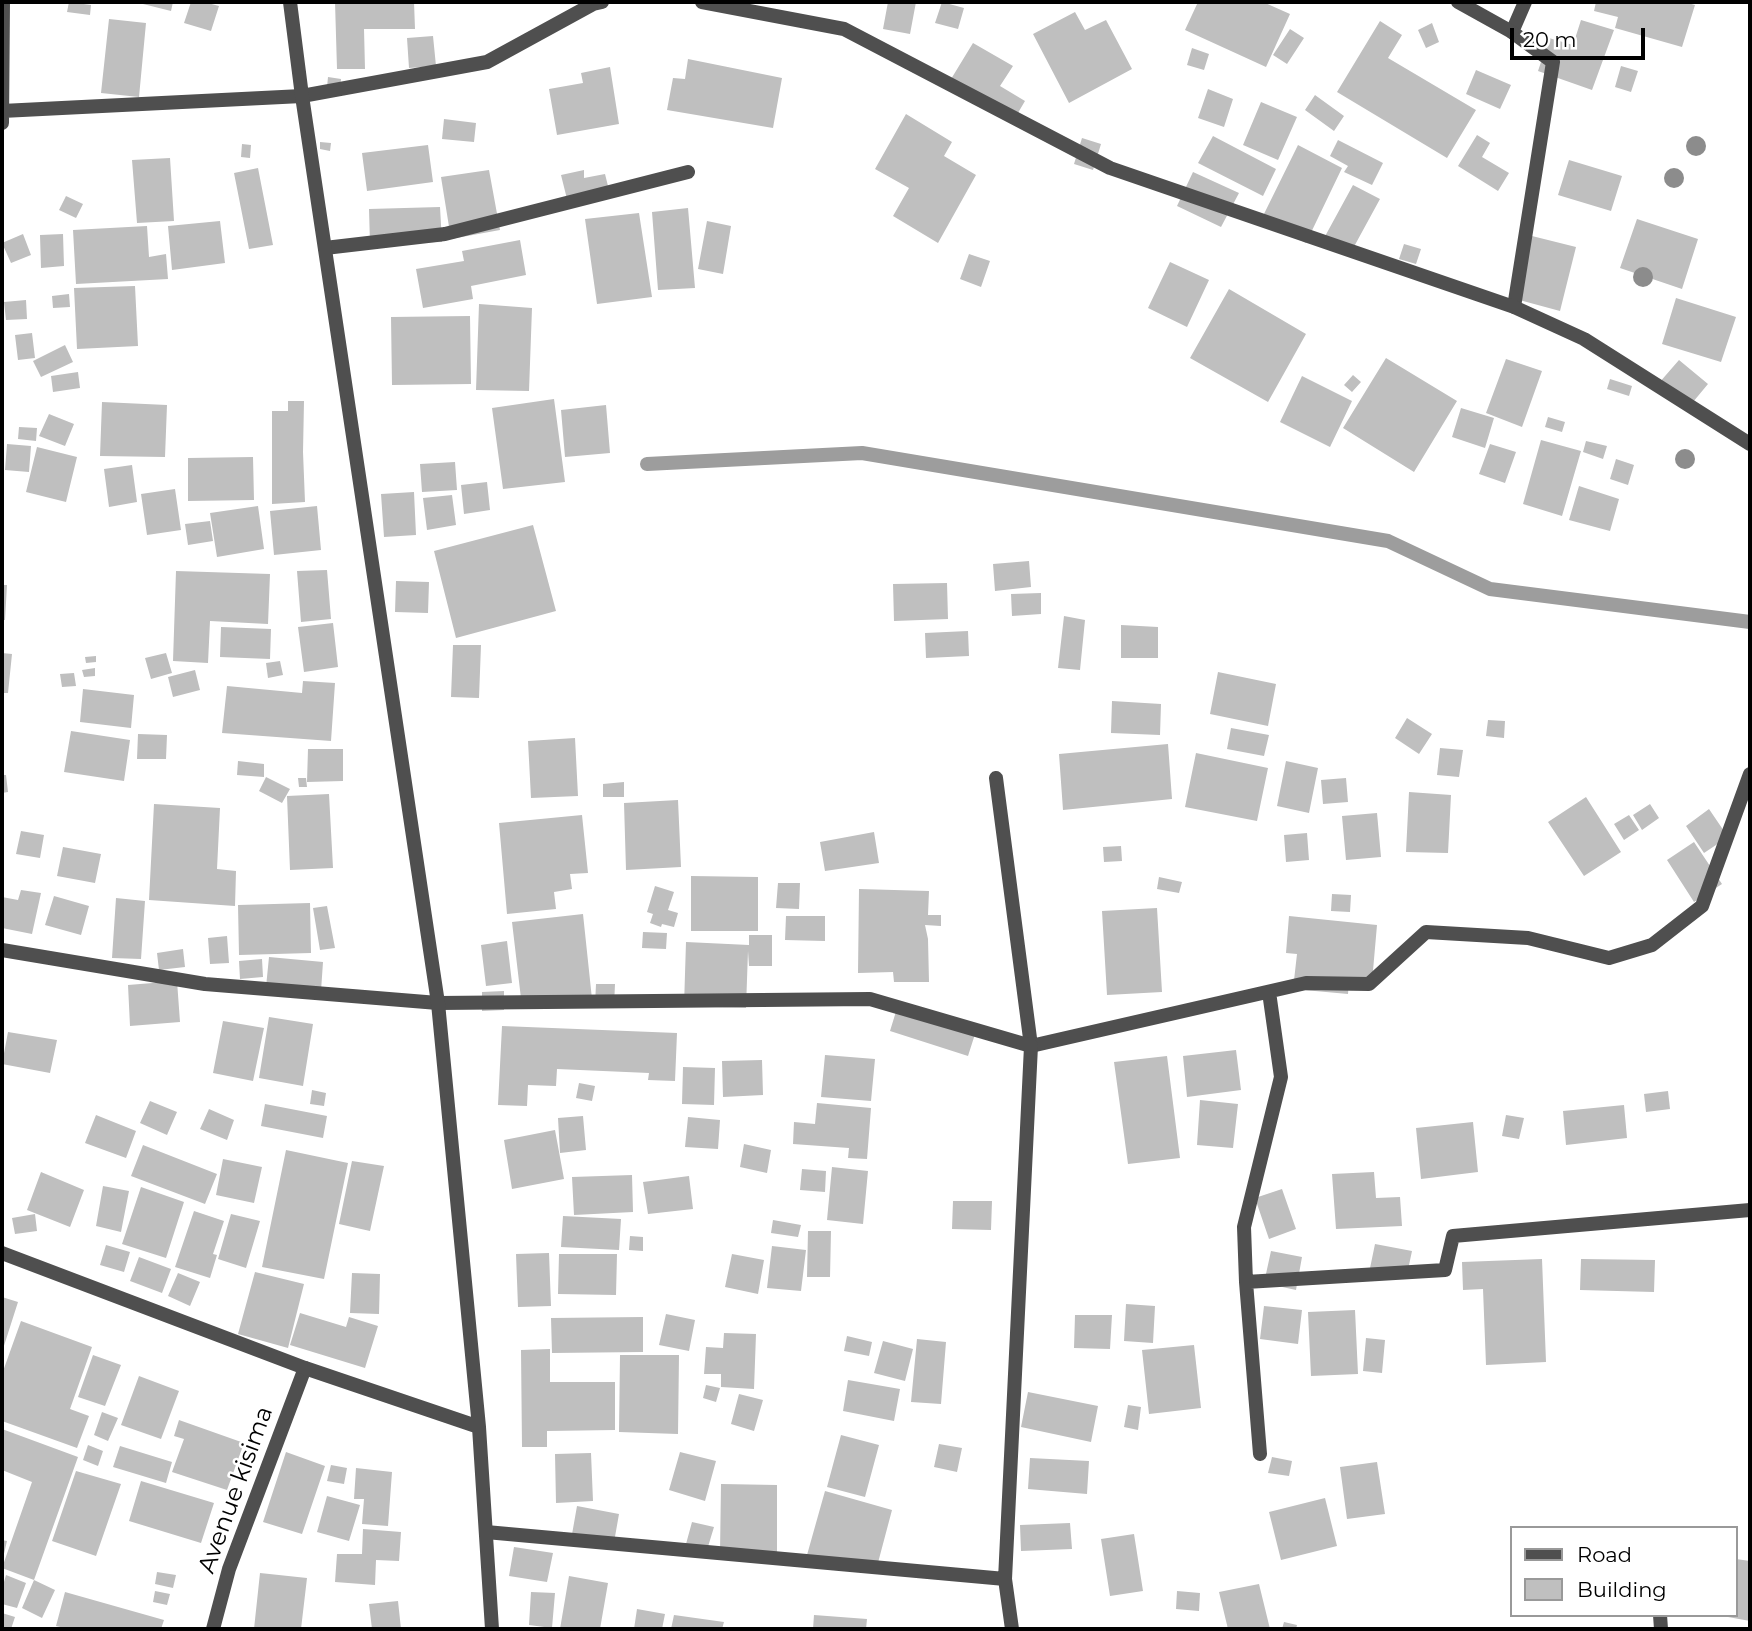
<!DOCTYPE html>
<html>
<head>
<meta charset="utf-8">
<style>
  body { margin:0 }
  #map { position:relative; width:1752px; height:1631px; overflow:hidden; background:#fff; font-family:Montserrat,sans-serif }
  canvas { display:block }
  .frame { position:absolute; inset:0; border:4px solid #000; pointer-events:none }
  .legend { position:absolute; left:1510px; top:1526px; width:228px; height:91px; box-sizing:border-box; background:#fff; border:2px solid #999; margin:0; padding:9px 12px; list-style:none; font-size:21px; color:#000 }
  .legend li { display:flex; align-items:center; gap:14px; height:35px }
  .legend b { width:35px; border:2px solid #999 }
  .scale { position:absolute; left:1510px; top:28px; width:135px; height:32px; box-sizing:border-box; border:4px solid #000; border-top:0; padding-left:9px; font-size:21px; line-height:24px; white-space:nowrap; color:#000; -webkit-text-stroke:5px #fff; paint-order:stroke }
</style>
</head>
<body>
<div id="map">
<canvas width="1752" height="1631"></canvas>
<div class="frame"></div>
<ul class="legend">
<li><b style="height:9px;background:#4f4f4f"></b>Road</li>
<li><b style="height:19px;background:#bfbfbf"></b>Building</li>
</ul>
<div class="scale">20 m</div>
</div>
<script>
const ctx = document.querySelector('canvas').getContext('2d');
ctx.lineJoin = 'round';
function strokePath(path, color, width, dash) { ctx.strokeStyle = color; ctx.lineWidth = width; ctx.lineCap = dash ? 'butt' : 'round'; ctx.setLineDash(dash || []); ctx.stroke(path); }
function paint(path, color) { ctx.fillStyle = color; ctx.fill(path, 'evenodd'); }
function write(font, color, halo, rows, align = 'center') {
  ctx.font = font + ' Montserrat,sans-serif'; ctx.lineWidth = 5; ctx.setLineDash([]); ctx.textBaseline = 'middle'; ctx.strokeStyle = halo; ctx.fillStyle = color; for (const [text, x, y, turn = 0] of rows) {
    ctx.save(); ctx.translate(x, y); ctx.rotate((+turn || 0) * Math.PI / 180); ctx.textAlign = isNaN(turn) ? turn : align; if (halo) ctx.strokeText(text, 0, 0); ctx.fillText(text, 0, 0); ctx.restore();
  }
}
strokePath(new Path2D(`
  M647,464L862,453L1388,541L1490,589L1750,622`), '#9d9d9d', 14);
paint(new Path2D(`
  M69,2L91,5L90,15L67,12Z
  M135,2H173L171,11Z
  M191,2H204L219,6L211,31L184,23Z
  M335,2H414L415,29H364L365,69H337Z
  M888,2H916L910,34L883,29Z
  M942,2L964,8L958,29L935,23Z
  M1198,2H1263L1290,14L1266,67L1185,30Z
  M1596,2H1684L1695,5L1682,47L1615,28L1618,17L1594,11Z
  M1075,12L1085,30L1106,20L1132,69L1069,103L1033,34Z
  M109,19L146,23L139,97L101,93Z
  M1581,20L1614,30L1592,90L1538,71L1549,38L1573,45Z
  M1380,21L1402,35L1388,58L1476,110L1447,158L1337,92Z
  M1432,23L1439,42L1426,48L1418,30Z
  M1290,29L1304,38L1287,64L1273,55Z
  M433,36L436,66L409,68L407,38Z
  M973,43L1013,66L1000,86L1025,101L1012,123L948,84Z
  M1192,48L1209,54L1204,70L1187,65Z
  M688,59L782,78L773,128L667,110L673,78L685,79Z
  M1621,66L1638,71L1631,92L1615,87Z
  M610,67L619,124L557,135L549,89L583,83L581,73Z
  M1476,70L1511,85L1500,109L1466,94Z
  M328,77L341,79L340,89L327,87Z
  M1208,89L1233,99L1224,127L1198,118Z
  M1315,95L1344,116L1334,131L1305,110Z
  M1261,102L1297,117L1278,160L1243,145Z
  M906,114L952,142L944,156L976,175L938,243L893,216L909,188L875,169Z
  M444,119L476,123L474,142L442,139Z
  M1477,135L1490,143L1482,157L1509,173L1498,191L1458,166Z
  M1213,136L1276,169L1263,196L1198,163Z
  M1082,138L1101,144L1093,170L1074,164Z
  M1338,140L1383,163L1372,185L1344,172L1348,166L1330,156Z
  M320,142L331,143L330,151L320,149Z
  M242,144L251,145L250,158L241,157Z
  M428,145L433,182L367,191L362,153Z
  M1298,145L1342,168L1306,243L1261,220Z
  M170,158L174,221L137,223L132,160Z
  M1569,160L1622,176L1611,211L1558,195Z
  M258,168L273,245L249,249L234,173Z
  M489,170L500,230L451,239L441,177Z
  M584,170V178L605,174L609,190L567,199L561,175Z
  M1193,172L1239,193L1221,227L1177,206Z
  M1353,185L1380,199L1350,254L1323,240Z
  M66,196L83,204L76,218L59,210Z
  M440,207L442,242L370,244L369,209Z
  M688,208L695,288L658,290L652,212Z
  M639,213L652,297L597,304L585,219Z
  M1637,219L1698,239L1682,289L1620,268Z
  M220,221L225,263L172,270L168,226Z
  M707,221L731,226L723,274L698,269Z
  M147,226L149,257L166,254L168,279L76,284L73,230Z
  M23,234L31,255L11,263L2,243Z
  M63,234L64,266L41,268L40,235Z
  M1528,235L1576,247L1560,311L1512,298Z
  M520,240L526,275L471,286L473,299L423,308L416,269L464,261L462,251Z
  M1404,244L1421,249L1416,264L1399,259Z
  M969,254L990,261L981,287L960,279Z
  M1170,262L1209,280L1187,327L1148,308Z
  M135,286L138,346L77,349L74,288Z
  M1229,289L1306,334L1268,402L1190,358Z
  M69,294L70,307L53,308L52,296Z
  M1676,298L1736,317L1721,362L1662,344Z
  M26,300L27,319L6,320L4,302Z
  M479,304L532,308L529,391L476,390Z
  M470,316L471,384L392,385L391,317Z
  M32,333L35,358L18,360L15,335Z
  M65,345L73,362L41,377L33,361Z
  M1386,358L1457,401L1414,472L1343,428Z
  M1506,359L1542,371L1522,427L1486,413Z
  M1679,360L1708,384L1688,408L1659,383Z
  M78,372L80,388L53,392L51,376Z
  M1353,375L1361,382L1352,392L1344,385Z
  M1302,376L1352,401L1330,447L1280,422Z
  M1610,379L1632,386L1629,396L1607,389Z
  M554,399L565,482L503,489L492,408Z
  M288,401H304L303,452L305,502L272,504V411H288Z
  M102,402L167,405L165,457L100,456Z
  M606,405L610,453L565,457L561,410Z
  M1461,408L1494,418L1485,448L1452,437Z
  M49,414L74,424L65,446L39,436Z
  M1548,417L1565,422L1562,432L1545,427Z
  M19,427L37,428L36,441L18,439Z
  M1541,440L1581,451L1562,516L1523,504Z
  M1586,441L1607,446L1603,459L1583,452Z
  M7,444L31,446L29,472L5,470Z
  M1490,444L1516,452L1505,483L1479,474Z
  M37,447L77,457L66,502L26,492Z
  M253,457L254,500L188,501V458Z
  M1616,459L1634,465L1628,485L1610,479Z
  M455,462L457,490L422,492L420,464Z
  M132,465L137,502L109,507L104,469Z
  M487,482L490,510L464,514L461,485Z
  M1579,486L1619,499L1610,531L1569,520Z
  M175,489L181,530L147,535L141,494Z
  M414,492L416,535L384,537L381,494Z
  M452,495L456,525L427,530L423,498Z
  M258,506L264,549L217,557L210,513Z
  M317,506L321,550L274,555L270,511Z
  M210,521L213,541L188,545L185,524Z
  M533,525L556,611L456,638L434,551Z
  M1029,561L1031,587L995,591L993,564Z
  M327,570L331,619L301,622L297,571Z
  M176,571L270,574L268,624L210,621L208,663L173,661Z
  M396,581L429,582L428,613L395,612Z
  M947,583L948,619L894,621L893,584Z
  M2,585H7L5,620H2Z
  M1041,593V614L1012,616L1011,594Z
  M1064,616L1085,620L1080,670L1058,668Z
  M333,623L338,667L304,672L298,627Z
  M1121,625L1158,627V658H1121Z
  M221,627L271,629L270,659L220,657Z
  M968,631L969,656L926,658L925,633Z
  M453,645H481L479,698L451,697Z
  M2,653L12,654L8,693H2Z
  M166,653L172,673L151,679L145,658Z
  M96,656V662L86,663L85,657Z
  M280,661L283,675L268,678L266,663Z
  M95,668V676L84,677L82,670Z
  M195,670L200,690L173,697L168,677Z
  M1218,672L1276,684L1268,726L1210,714Z
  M74,673L76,686L62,687L60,674Z
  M303,681L335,683L331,741L222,733L227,686L302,693Z
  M83,689L134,695L131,728L80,722Z
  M1112,701L1161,704L1160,735L1111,733Z
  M1407,718L1432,734L1419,754L1395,738Z
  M1488,720L1505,721L1504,738L1486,736Z
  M1231,728L1269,735L1264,756L1227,749Z
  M71,731L130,740L124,781L64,772Z
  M138,734L167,735L166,759H137Z
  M575,738L578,796L531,798L528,741Z
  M1168,744L1172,799L1063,810L1059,754Z
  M1440,748L1463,750L1459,777L1437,775Z
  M308,749H343V781L307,782Z
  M1196,753L1268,768L1257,821L1185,807Z
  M238,761L264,764V777L237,775Z
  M1286,761L1318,768L1309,813L1277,806Z
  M2,775H6L8,792L2,793Z
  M266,777L290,789L282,803L259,791Z
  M298,778H306L307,787H299Z
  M1346,778L1348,802L1323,804L1321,780Z
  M624,782V797H603V784Z
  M1409,792L1451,795L1448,853L1406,852Z
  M329,794L333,868L290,870L287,796Z
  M1586,797L1621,852L1584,876L1548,822Z
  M678,800L681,867L626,870L624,803Z
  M154,804L220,808L217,869L236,871L235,906L149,900Z
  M1650,804L1659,818L1642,830L1633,815Z
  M1709,809L1728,837L1704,853L1686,826Z
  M1377,813L1381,857L1346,860L1342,816Z
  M582,815L588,873L570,874L572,889L554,892L556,909L507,914L499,823Z
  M1629,815L1639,830L1624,840L1614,824Z
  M21,831L44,835L40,858L16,854Z
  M874,832L879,863L825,871L820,842Z
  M1307,833L1309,860L1286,862L1284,835Z
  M1694,842L1722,884L1694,902L1667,860Z
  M1121,846L1122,861L1104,862L1103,847Z
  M63,847L101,854L95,883L57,876Z
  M691,876L758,877V931H691Z
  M1159,877L1182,882L1179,893L1157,889Z
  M778,883H800L799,909L776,908Z
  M655,886L674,892L668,910L678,913L674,927L662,924L661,927L650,923L653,914L647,912Z
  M859,889L929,891L928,915H941V926L925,925L928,939L929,982H894L893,972L858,973Z
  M21,890L41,893L32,934L2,928V897L18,900Z
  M1332,894L1351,895L1350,912L1331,911Z
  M54,896L89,906L81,935L45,925Z
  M116,898L145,901L141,959L112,958Z
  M310,903L311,953L239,955L238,905Z
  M327,906L335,948L320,950L313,908Z
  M1157,908L1162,992L1107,995L1102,911Z
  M583,914L592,999L522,1007L512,922Z
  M786,916H825V941L785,940Z
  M1289,916L1377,925L1372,982L1349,980L1348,994L1293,989L1297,954L1286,953Z
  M643,932L667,933L666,949L642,948Z
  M749,935H772V966H749L748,951L746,1008L684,1006L686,942L749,945Z
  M227,936L229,963L210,964L208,938Z
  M507,941L512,983L486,986L481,945Z
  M183,949L185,967L159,970L157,953Z
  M269,957L323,962L321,991L266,987Z
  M262,959L263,977L240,979L239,961Z
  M177,981L180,1022L130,1026L128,985Z
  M596,984H615L614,1006L595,1005Z
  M504,991V1010L482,1011V992Z
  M898,1005L976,1031L968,1056L890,1031Z
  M269,1017L313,1024L303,1086L259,1078Z
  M223,1021L264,1028L253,1081L213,1073Z
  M502,1026L677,1033L675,1081L648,1080L649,1073L557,1069L556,1086L528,1085L527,1106L498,1105Z
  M8,1032L57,1040L50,1073L2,1064Z
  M1236,1050L1241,1090L1187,1097L1183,1056Z
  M825,1055L875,1059L871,1101L821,1097Z
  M1167,1056L1180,1158L1128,1164L1114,1062Z
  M762,1060L763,1095L723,1097L722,1061Z
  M683,1067L715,1068L714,1105L682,1104Z
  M579,1083L595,1086L592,1101L576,1098Z
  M312,1090L326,1093L324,1106L310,1104Z
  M1668,1091L1670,1109L1646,1112L1644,1094Z
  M1200,1100L1238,1104L1233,1148L1197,1145Z
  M150,1101L177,1112L167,1135L140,1123Z
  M817,1103L871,1108L867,1159L848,1158L849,1148L793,1144L794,1122L815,1124Z
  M265,1104L327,1116L323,1138L261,1126Z
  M1624,1105L1627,1138L1566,1145L1563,1111Z
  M209,1109L234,1120L227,1140L200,1129Z
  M96,1115L136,1131L126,1158L85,1143Z
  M1506,1115L1524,1118L1519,1139L1502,1136Z
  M583,1116L586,1150L560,1153L558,1118Z
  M688,1117L720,1120L718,1149L685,1147Z
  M1473,1122L1478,1172L1421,1179L1416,1128Z
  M555,1130L564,1179L512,1189L504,1140Z
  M744,1144L771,1150L767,1173L740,1167Z
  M143,1145L217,1174L205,1204L131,1176Z
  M286,1150L348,1163L324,1279L262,1267Z
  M223,1159L262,1167L254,1203L216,1195Z
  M352,1161L384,1166L370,1231L339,1224Z
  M832,1167L868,1171L863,1224L827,1220Z
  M802,1169L826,1171L825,1192L800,1190Z
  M41,1172L84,1190L70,1227L27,1210Z
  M1374,1172L1376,1198L1400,1197L1402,1226L1336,1229L1332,1174Z
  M632,1175L633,1212L574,1215L572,1177Z
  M689,1176L693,1209L648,1214L643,1182Z
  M103,1186L129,1191L121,1232L96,1226Z
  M141,1187L184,1202L166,1258L122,1244Z
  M1282,1189L1296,1229L1269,1239L1255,1198Z
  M953,1201H992L991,1230L952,1229Z
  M194,1211L224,1221L213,1254L217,1255L210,1278L175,1267Z
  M35,1214L37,1231L15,1234L12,1218Z
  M231,1214L260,1221L246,1268L218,1259Z
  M563,1216L621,1219L619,1250L561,1247Z
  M773,1220L801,1225L798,1237L771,1233Z
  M808,1231H831L830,1277H807Z
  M630,1236L643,1237V1251L629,1250Z
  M1375,1244L1412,1251L1406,1279L1369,1273Z
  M106,1245L130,1252L124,1272L100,1265Z
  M772,1246L806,1250L801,1291L767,1288Z
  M1271,1251L1302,1257L1296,1290L1264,1283Z
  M549,1253L551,1306L518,1307L516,1254Z
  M559,1254H617L616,1295L558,1294Z
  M732,1254L764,1260L758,1294L725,1287Z
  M139,1257L171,1269L162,1293L130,1281Z
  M1542,1259L1546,1362L1486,1365L1483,1289L1463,1290L1462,1262Z
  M1581,1259L1655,1260L1654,1292L1580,1290Z
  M255,1272L304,1284L288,1348L238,1334Z
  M178,1273L200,1282L190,1306L168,1296Z
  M352,1273L380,1274L379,1314L350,1313Z
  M2,1297L18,1302L2,1352Z
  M1126,1304L1155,1306L1153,1343L1124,1341Z
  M1264,1306L1302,1310L1298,1344L1260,1339Z
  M1355,1310L1358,1374L1311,1376L1308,1312Z
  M300,1313L346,1327L349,1317L378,1326L365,1368L290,1345Z
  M666,1314L695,1320L689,1351L659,1345Z
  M1075,1315H1112L1110,1349L1074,1348Z
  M643,1317V1352L552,1353L551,1318Z
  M21,1321L92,1347L70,1409L89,1416L77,1448L2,1421V1374Z
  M724,1333L756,1334L754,1389L721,1387V1374H704L706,1347L723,1348Z
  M847,1336L872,1342L869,1356L844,1351Z
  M1366,1338L1385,1340L1382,1373L1363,1371Z
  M917,1339L946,1342L941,1404L911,1402Z
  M883,1341L913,1349L905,1381L874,1373Z
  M1194,1345L1201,1408L1149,1414L1142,1350Z
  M550,1349V1382H615V1430L547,1431V1447H522L521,1350Z
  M93,1355L121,1365L105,1406L78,1397Z
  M620,1355H679L678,1434L619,1432Z
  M139,1376L179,1391L161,1439L121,1425Z
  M848,1380L900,1389L894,1421L843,1411Z
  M706,1385L720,1388L716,1402L703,1398Z
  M1028,1392L1098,1406L1091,1442L1021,1427Z
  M739,1394L763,1400L754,1431L731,1424Z
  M1128,1405L1141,1407L1138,1430L1124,1427Z
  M102,1412L118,1418L108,1441L94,1435Z
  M179,1420L244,1443L227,1490L172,1472L184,1439L174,1436Z
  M2,1429L78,1457L34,1580L2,1568L32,1482L2,1470Z
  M841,1435L879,1445L865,1497L827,1487Z
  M939,1444L962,1448L957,1472L934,1467Z
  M88,1445L103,1451L98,1466L83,1460Z
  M120,1446L172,1462L166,1483L113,1467Z
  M286,1452L325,1466L302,1534L263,1522Z
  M680,1452L716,1461L705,1501L669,1490Z
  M591,1453L593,1501L556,1503L555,1454Z
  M1272,1457L1292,1461L1289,1476L1268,1473Z
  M1030,1458L1089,1461L1087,1494L1028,1489Z
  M1377,1462L1385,1514L1347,1519L1340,1467Z
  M331,1465L347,1468L344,1484L327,1481Z
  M356,1468L392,1472L388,1526L362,1524L364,1499H354Z
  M76,1471L121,1484L96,1556L52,1541Z
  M141,1481L214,1503L201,1543L129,1521Z
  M721,1484L777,1485V1554L720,1553Z
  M825,1491L892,1510L875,1574L807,1555Z
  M327,1496L360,1505L349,1541L317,1532Z
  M1325,1498L1337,1546L1281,1560L1269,1512Z
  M577,1506L619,1514L613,1548L571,1540Z
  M692,1522L714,1527L707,1550L686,1544Z
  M1070,1523L1072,1549L1021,1551L1020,1525Z
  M363,1529L401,1532L399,1561L376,1560L375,1585L335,1582L337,1554H362Z
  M1134,1534L1143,1591L1110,1596L1101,1539Z
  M2,1540L7,1541L3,1558H2Z
  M514,1547L553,1553L547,1582L509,1576Z
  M1736,1559L1750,1561V1621L1728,1617V1615H1736Z
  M157,1572L176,1575L173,1588L155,1584Z
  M260,1573L307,1578L301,1629H254Z
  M6,1575L26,1583L17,1608L2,1604V1589Z
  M569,1576L608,1583L600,1629H560Z
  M34,1580L55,1590L42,1618L22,1608Z
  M1259,1584L1270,1629H1228L1219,1592Z
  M155,1591L170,1594L167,1605L153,1602Z
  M1177,1591L1200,1593L1199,1611L1176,1609Z
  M65,1592L164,1620L161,1629H69L56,1626Z
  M531,1592L555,1593L552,1628L529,1625Z
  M398,1601L401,1629H372L369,1604Z
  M637,1609L665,1614L662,1629H634Z
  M2,1613L15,1617L11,1629H2Z
  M674,1615L724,1622L722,1629H671Z
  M814,1615L867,1619L866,1629H813Z
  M1284,1622L1297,1625L1296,1629H1282Z`), '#bfbfbf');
strokePath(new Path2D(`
  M325,248L445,234L688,172
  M1514,307L1553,62L1512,32L1525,2
  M996,778L1031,1046L1306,983L1369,984L1426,932L1528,938L1609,958L1652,945L1702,906L1750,774
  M2,950L205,984L438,1003
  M1269,992L1281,1077L1244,1227L1246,1282L1445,1270L1453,1236L1750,1210
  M1246,1282L1260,1454
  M1660,1615L1661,1629`), '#4f4f4f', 14);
strokePath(new Path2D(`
  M702,2L844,29L1110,168L1514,307L1584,339L1750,444
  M1458,2L1512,32
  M2,111L302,96L487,62L593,4L602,2
  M2,123L3,2
  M438,1003L870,999L1031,1046L1005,1579L1012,1629
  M486,1532L1005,1579
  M213,1629L229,1569L305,1368`), '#4f4f4f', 14);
strokePath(new Path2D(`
  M290,2L302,96L438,1003L479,1427L492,1629
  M2,1253L305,1368L479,1427`), '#4f4f4f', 14);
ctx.fillStyle = '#8c8c8c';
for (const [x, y] of [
  [1696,146],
  [1674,178],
  [1643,277],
  [1685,459]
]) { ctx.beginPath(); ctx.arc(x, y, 10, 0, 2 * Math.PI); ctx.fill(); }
write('24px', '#000', '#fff', [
  ["Avenue kisima",236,1490,-70]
]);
</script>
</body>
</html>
